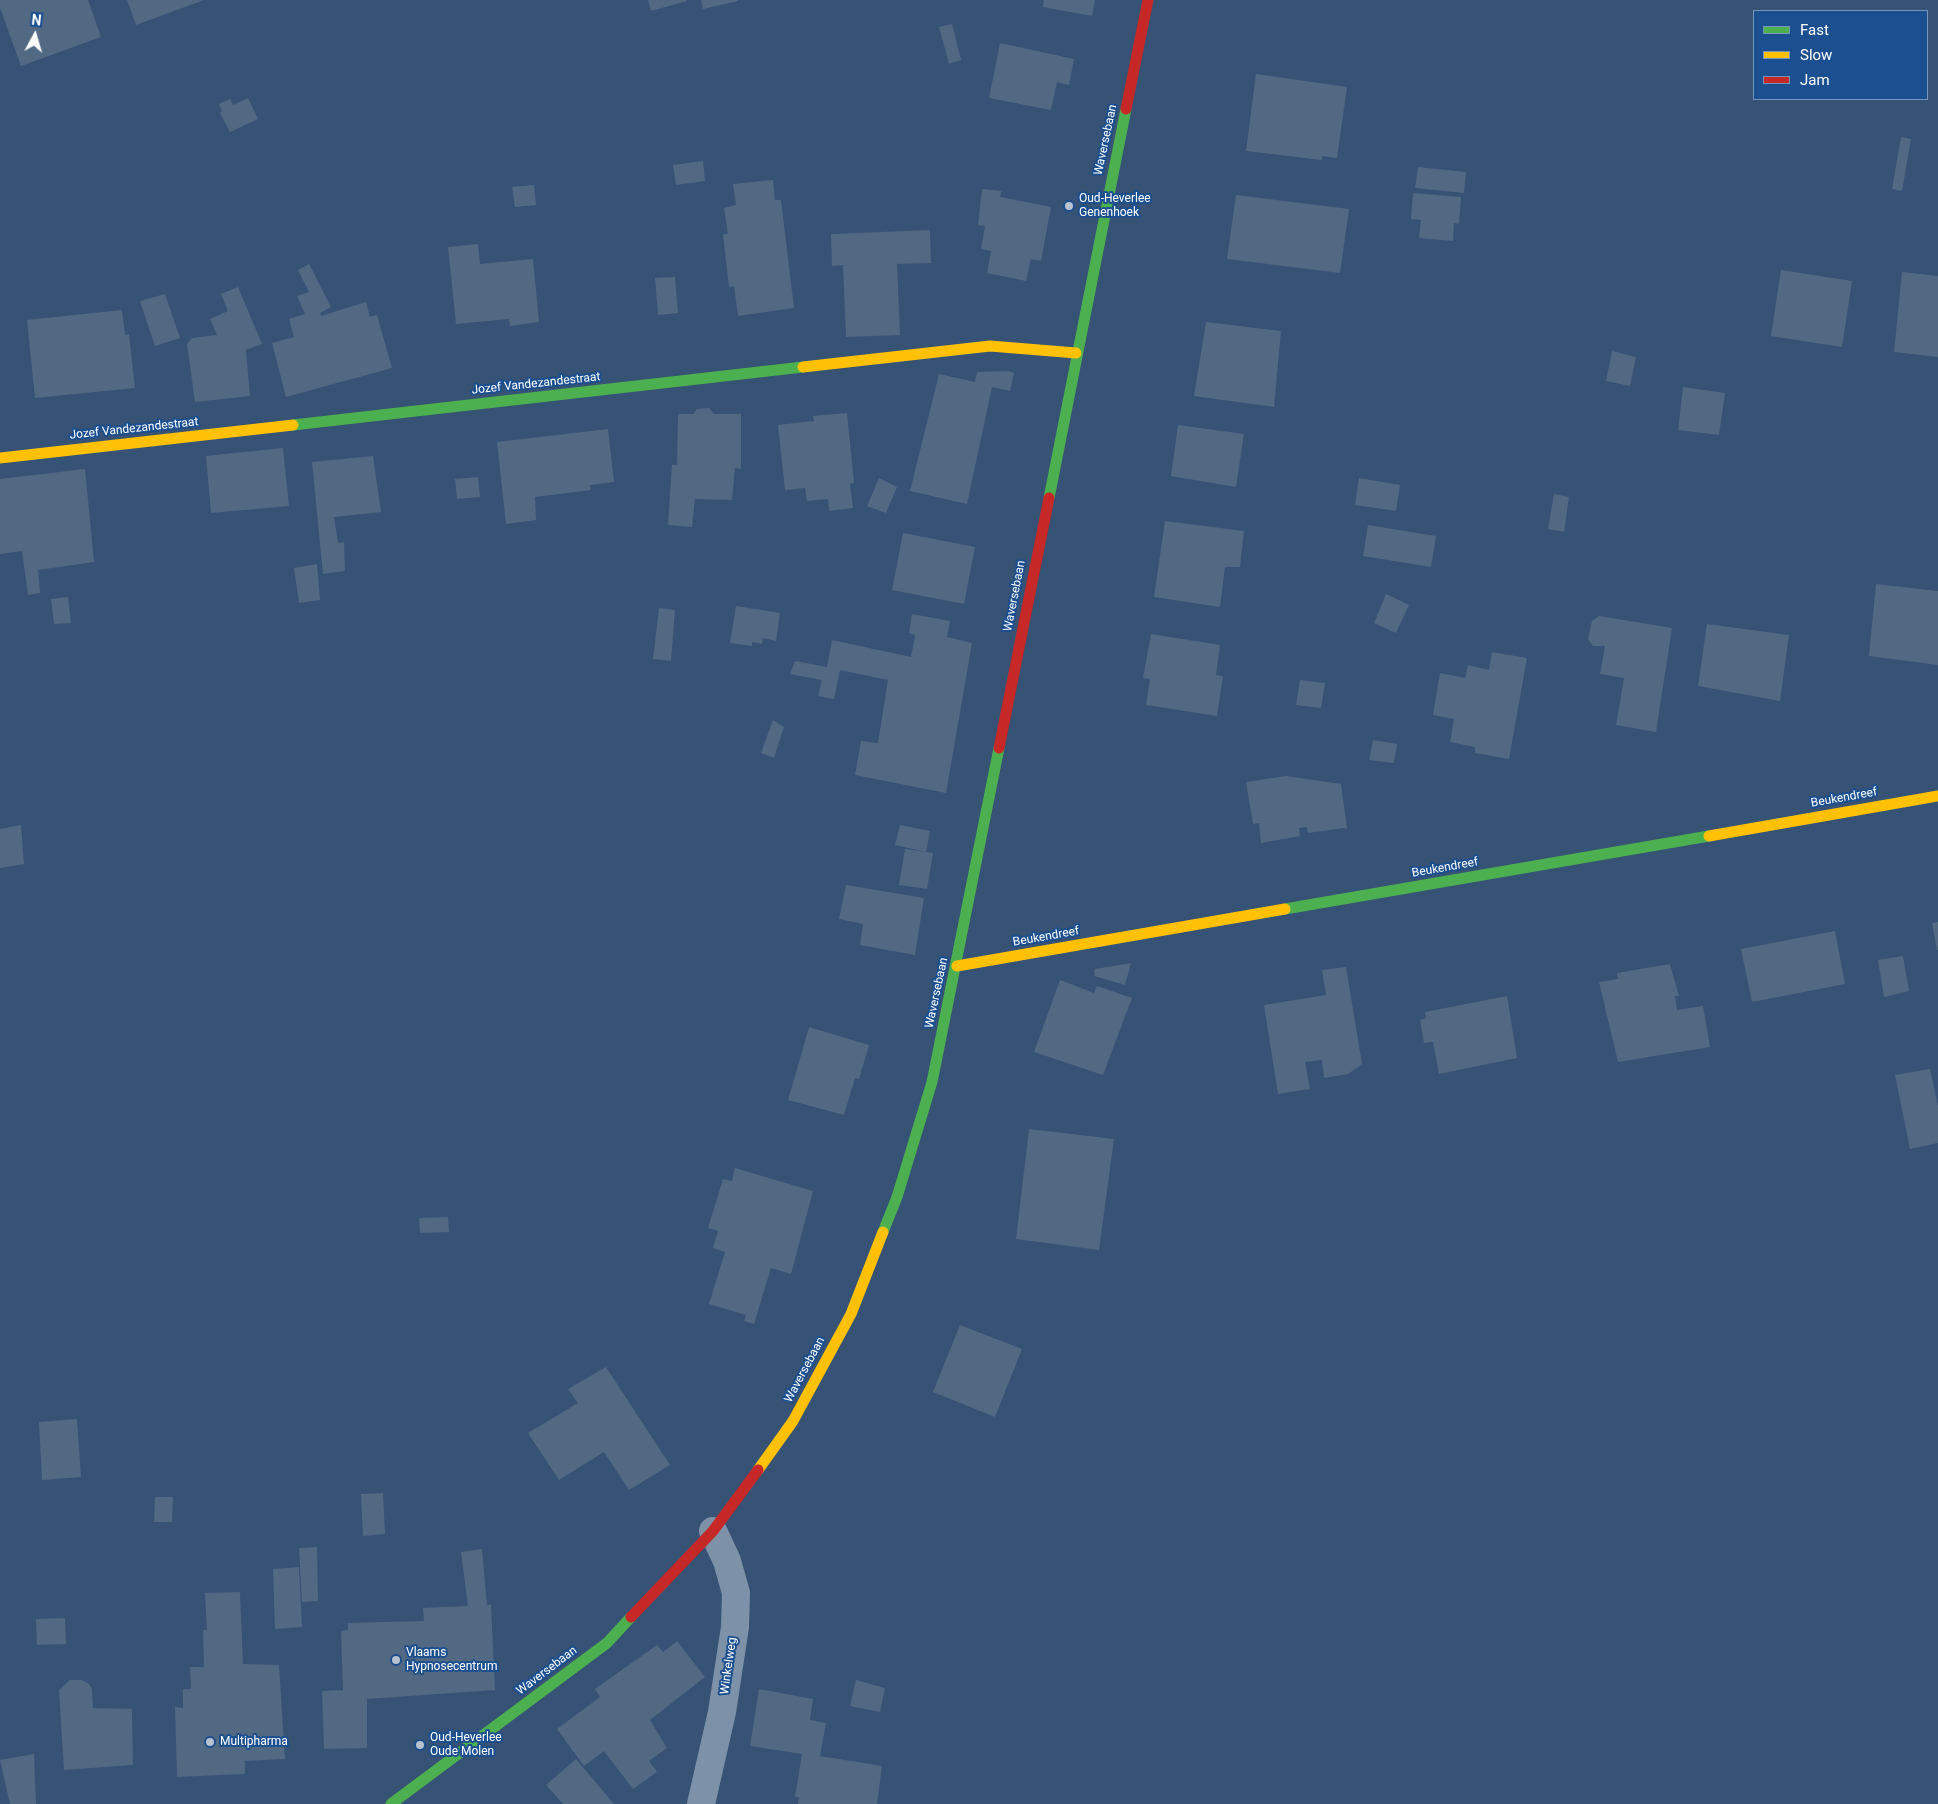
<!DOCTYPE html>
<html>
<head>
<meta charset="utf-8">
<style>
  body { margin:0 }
  #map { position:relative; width:1938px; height:1804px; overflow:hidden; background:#365274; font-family:Roboto,sans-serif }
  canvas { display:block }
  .legend { position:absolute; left:1753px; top:10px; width:175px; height:90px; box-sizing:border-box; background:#1b4f8f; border:1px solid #7695bc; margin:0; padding:6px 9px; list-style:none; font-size:15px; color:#fff }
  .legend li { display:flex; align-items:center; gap:10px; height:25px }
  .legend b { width:25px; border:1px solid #7695bc }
  .north { position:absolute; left:10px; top:10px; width:50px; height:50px; -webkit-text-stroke:4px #1b4f8f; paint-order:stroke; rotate:6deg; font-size:14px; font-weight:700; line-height:20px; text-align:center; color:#fff }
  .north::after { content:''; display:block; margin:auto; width:18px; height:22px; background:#fff; clip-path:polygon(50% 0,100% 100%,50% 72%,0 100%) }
</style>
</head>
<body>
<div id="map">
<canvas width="1938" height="1804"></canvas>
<ul class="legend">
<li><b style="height:6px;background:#4caf50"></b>Fast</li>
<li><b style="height:6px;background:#ffc107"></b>Slow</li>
<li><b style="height:6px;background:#c62828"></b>Jam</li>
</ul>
<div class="north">N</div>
</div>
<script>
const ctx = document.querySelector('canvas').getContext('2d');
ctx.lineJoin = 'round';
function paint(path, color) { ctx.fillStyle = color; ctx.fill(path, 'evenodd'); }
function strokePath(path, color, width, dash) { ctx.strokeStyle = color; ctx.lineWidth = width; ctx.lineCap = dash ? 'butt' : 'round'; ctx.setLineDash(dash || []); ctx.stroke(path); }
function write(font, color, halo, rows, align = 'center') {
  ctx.font = font + ' Roboto,sans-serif'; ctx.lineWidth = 4; ctx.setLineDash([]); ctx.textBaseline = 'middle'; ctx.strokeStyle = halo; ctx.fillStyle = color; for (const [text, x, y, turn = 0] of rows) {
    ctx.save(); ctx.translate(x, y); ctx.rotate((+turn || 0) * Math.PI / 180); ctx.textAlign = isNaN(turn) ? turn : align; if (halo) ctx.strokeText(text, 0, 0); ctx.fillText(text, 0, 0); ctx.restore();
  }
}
paint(new Path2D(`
  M0,0H88L101,37L21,66L0,8Z
  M127,0H204L136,25Z
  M648,0H686L687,1L651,11Z
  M701,0H738V1L703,9Z
  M1044,0H1095L1092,16L1043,7Z
  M952,24L961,60L949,64L939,27Z
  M1000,43L1074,59L1069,85L1057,82L1051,110L989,98Z
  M1256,74L1347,87L1337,158L1322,156V160L1246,151Z
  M248,98L258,119L230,132L220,113L222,111L219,104L230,99L233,105Z
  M1901,137L1911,139L1902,191L1892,189Z
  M703,161L705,181L676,185L673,165Z
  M1418,167L1466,172L1464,193L1415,188Z
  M773,180L775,200H781L794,308L738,316L734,286L729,287L723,234H728L724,208L736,205L733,184Z
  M534,185L536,205L515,207L512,187Z
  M982,189L1001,191L1000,197L1051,207L1041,261L1031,259L1026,281L987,273L991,251L981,249L985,226L978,225Z
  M1413,193L1461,197L1459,224L1454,223L1453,241L1419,238L1421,220L1411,219Z
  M1236,195L1349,209L1340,273L1227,259Z
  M930,230L931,263L897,264L900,335L846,337L843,265L832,266L831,234Z
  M478,244L480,264L533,259L539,322L510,326L509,319L456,324L448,247Z
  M309,264L331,307L320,313L321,316L366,302L370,317L377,315L392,368L286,397L272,343L294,337L289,319L305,314L297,296L309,292L298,270Z
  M1781,270L1852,281L1842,347L1771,336Z
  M1902,272L1938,276V357L1894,352Z
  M675,277L678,313L658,315L655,278Z
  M238,287L262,344L246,350L250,396L195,402L187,344L192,338L217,335L210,319L228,311L221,294Z
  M165,294L180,338L155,346L140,301Z
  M122,310L125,335L129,334L135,388L35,398L27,320Z
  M1206,322L1281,331L1274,407L1194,396Z
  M1612,351L1636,357L1630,386L1606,381Z
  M1008,371L1014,373L1010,391L992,387L967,504L910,491L939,374L975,382L977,372Z
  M1683,387L1725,393L1719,435L1678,430Z
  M709,408L714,414H741V469L735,468L732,500L695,499L692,527L668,525L672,465H677L678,414H693L697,409Z
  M847,413L854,483L850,484L853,508L829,511L828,499L807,501L805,488L785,490L778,425L814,421L813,416Z
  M1178,425L1244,434L1236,487L1171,476Z
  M608,429L614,482L590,485L591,490L535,497L536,520L506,524L497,442Z
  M283,448L289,506L211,513L206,456Z
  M373,456L381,512L334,517L338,543L344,542L345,571L323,574L312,462Z
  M85,469L94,562L38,570L40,593L28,595L22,551L0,554V479Z
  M478,477L480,497L457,499L455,479Z
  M879,478L897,487L886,513L867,506Z
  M1359,478L1400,485L1396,511L1355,505Z
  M1554,494L1569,497L1564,532L1548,529Z
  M1165,521L1244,531L1240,567H1225L1220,607L1154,597Z
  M1368,525L1436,536L1431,567L1363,556Z
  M903,533L975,547L964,604L892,590Z
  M317,564L320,600L299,603L294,568Z
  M1876,584L1938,591V665L1869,656Z
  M1386,594L1409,605L1396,633L1374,623Z
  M68,597L71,623L54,624L51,599Z
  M736,606L780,613L776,641L763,638L762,644L752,642V646L730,643Z
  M659,608L675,610L671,661L653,659Z
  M912,614L950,621L947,637L972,643L946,793L855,775L861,741L878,743L888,680L840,670L834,699L818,696L822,680L790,674L795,661L827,667L832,640L911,657L915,635L909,633Z
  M1599,616L1672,628L1656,732L1616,725L1624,678L1600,674L1605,646H1593L1588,639L1592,621Z
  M1707,624L1789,635L1780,701L1698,686Z
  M1151,634L1220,645L1216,675L1223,676L1217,716L1146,705L1150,679L1143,678Z
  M1492,652L1527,658L1509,759L1475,753V747L1450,742L1454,719L1433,715L1440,673L1465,678L1468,665L1489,670Z
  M1300,680L1325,683L1321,708L1296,705Z
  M773,720L784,727L774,758L761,753Z
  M1373,740L1397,744L1394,763L1369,760Z
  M1286,776L1341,784L1347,829L1344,828L1308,833L1307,827L1299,828L1300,836L1261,843L1259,823L1253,824L1246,782Z
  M21,825L24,864L0,868V829Z
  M900,825L930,831L926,852L895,845Z
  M905,849L933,853L927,889L899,885Z
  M846,885L924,898L915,955L860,945L863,924L839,919Z
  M1938,922V950H1937L1932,923Z
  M1835,931L1845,984L1752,1002L1741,949Z
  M1903,956L1909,991L1884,997L1878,960Z
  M1131,963L1125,985L1094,976L1095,969Z
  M1670,964L1679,996H1675L1677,1010L1703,1006L1710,1047L1618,1062L1599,982L1618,979L1617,973Z
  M1346,967L1362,1064L1348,1074L1324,1078L1322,1060L1305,1062L1310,1089L1278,1094L1264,1005L1326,995L1322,970Z
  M1060,980L1094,993L1097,986L1132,998L1103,1075L1034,1052Z
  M1507,996L1517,1058L1439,1074L1433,1042L1424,1043L1420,1020L1426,1018L1425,1012Z
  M809,1027L869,1045L859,1079L855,1078L844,1115L788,1100Z
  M1930,1069L1938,1106V1143L1910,1149L1895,1075Z
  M1029,1129L1114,1139L1099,1250L1016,1239Z
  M735,1168L813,1191L791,1274L771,1268L754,1324L744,1321L746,1315L709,1304L725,1252L713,1248L718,1231L708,1228L723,1179L732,1181Z
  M448,1217L449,1232L420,1233L419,1218Z
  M960,1325L1022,1349L995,1417L933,1392Z
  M606,1367L670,1465L629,1490L604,1452L559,1480L528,1433L578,1403L568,1389Z
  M77,1419L81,1477L42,1480L39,1422Z
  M383,1493L385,1534L363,1536L361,1494Z
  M155,1497H173L172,1522H154Z
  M317,1547L318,1601L302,1602L299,1548Z
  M482,1549L487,1605H491L495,1690L367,1699V1748L324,1749L322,1691L343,1690L341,1631L348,1630V1623L424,1621L423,1608L468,1606L461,1552Z
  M299,1567L302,1627L275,1629L273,1569Z
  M240,1592L243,1664L279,1665L285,1759L245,1761V1774L177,1777L175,1707L183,1708V1689H191L190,1667H204L203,1630H207L205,1593Z
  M65,1618L66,1644L37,1645L36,1619Z
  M677,1641L705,1677L650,1720L667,1748L649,1761L657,1772L633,1789L604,1751L584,1766L557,1729L600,1697L595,1689L657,1645L663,1652Z
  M70,1680H81L88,1683L92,1689L93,1708L132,1709L133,1765L64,1770L59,1690Z
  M856,1680L885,1688L880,1712L850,1706Z
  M759,1689L813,1699L810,1720L826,1723L820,1756L882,1766L877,1804H798L799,1797H795L802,1754L750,1746Z
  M34,1754L36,1804H10L0,1760Z
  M576,1759L614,1804H563L546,1785Z`), '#526984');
strokePath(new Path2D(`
  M701,1804L722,1712L735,1627L736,1593L727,1561L713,1531`), '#7d92a8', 28);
strokePath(new Path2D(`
  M293,425L803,367
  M1049,498L1126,109
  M1285,909L1709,836
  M883,1232L897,1197L932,1082L999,748
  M391,1804L607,1643L631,1617`), '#4caf50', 11);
strokePath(new Path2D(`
  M803,367L990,346L1076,353
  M0,458L293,425
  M1709,836L1938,796
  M957,966L1285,909
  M758,1470L793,1421L851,1314L883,1232`), '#ffc107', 11);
strokePath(new Path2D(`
  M1126,109L1148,0
  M999,748L1049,498
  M631,1617L713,1531L758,1470`), '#c62828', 11);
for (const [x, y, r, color] of [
  [1069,206,5,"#b9c2ce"],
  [396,1660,5,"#b9c2ce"],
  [210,1742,5,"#b9c2ce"],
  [420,1745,5,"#b9c2ce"]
]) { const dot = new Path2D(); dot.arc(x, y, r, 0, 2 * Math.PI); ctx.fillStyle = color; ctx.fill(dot); strokePath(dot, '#1b4f8f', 2); }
write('12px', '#fff', '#1b4f8f', [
  ["Waversebaan",1106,140,-78],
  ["Jozef Vandezandestraat",536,384,-6],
  ["Jozef Vandezandestraat",134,429,-6],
  ["Waversebaan",1015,596,-79],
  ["Beukendreef",1844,798,-10],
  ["Beukendreef",1445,868,-10],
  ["Beukendreef",1046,937,-10],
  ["Waversebaan",937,993,-78],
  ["Waversebaan",805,1370,-62],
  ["Winkelweg",729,1666,-82],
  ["Waversebaan",547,1671,-37]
]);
write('12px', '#fff', '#1b4f8f', [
  ["Oud-Heverlee",1079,199],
  ["Genenhoek",1079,213],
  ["Vlaams",406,1653],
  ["Hypnosecentrum",406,1667],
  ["Oud-Heverlee",430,1738],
  ["Oude Molen",430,1752],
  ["Multipharma",220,1742]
], 'left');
</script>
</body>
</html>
